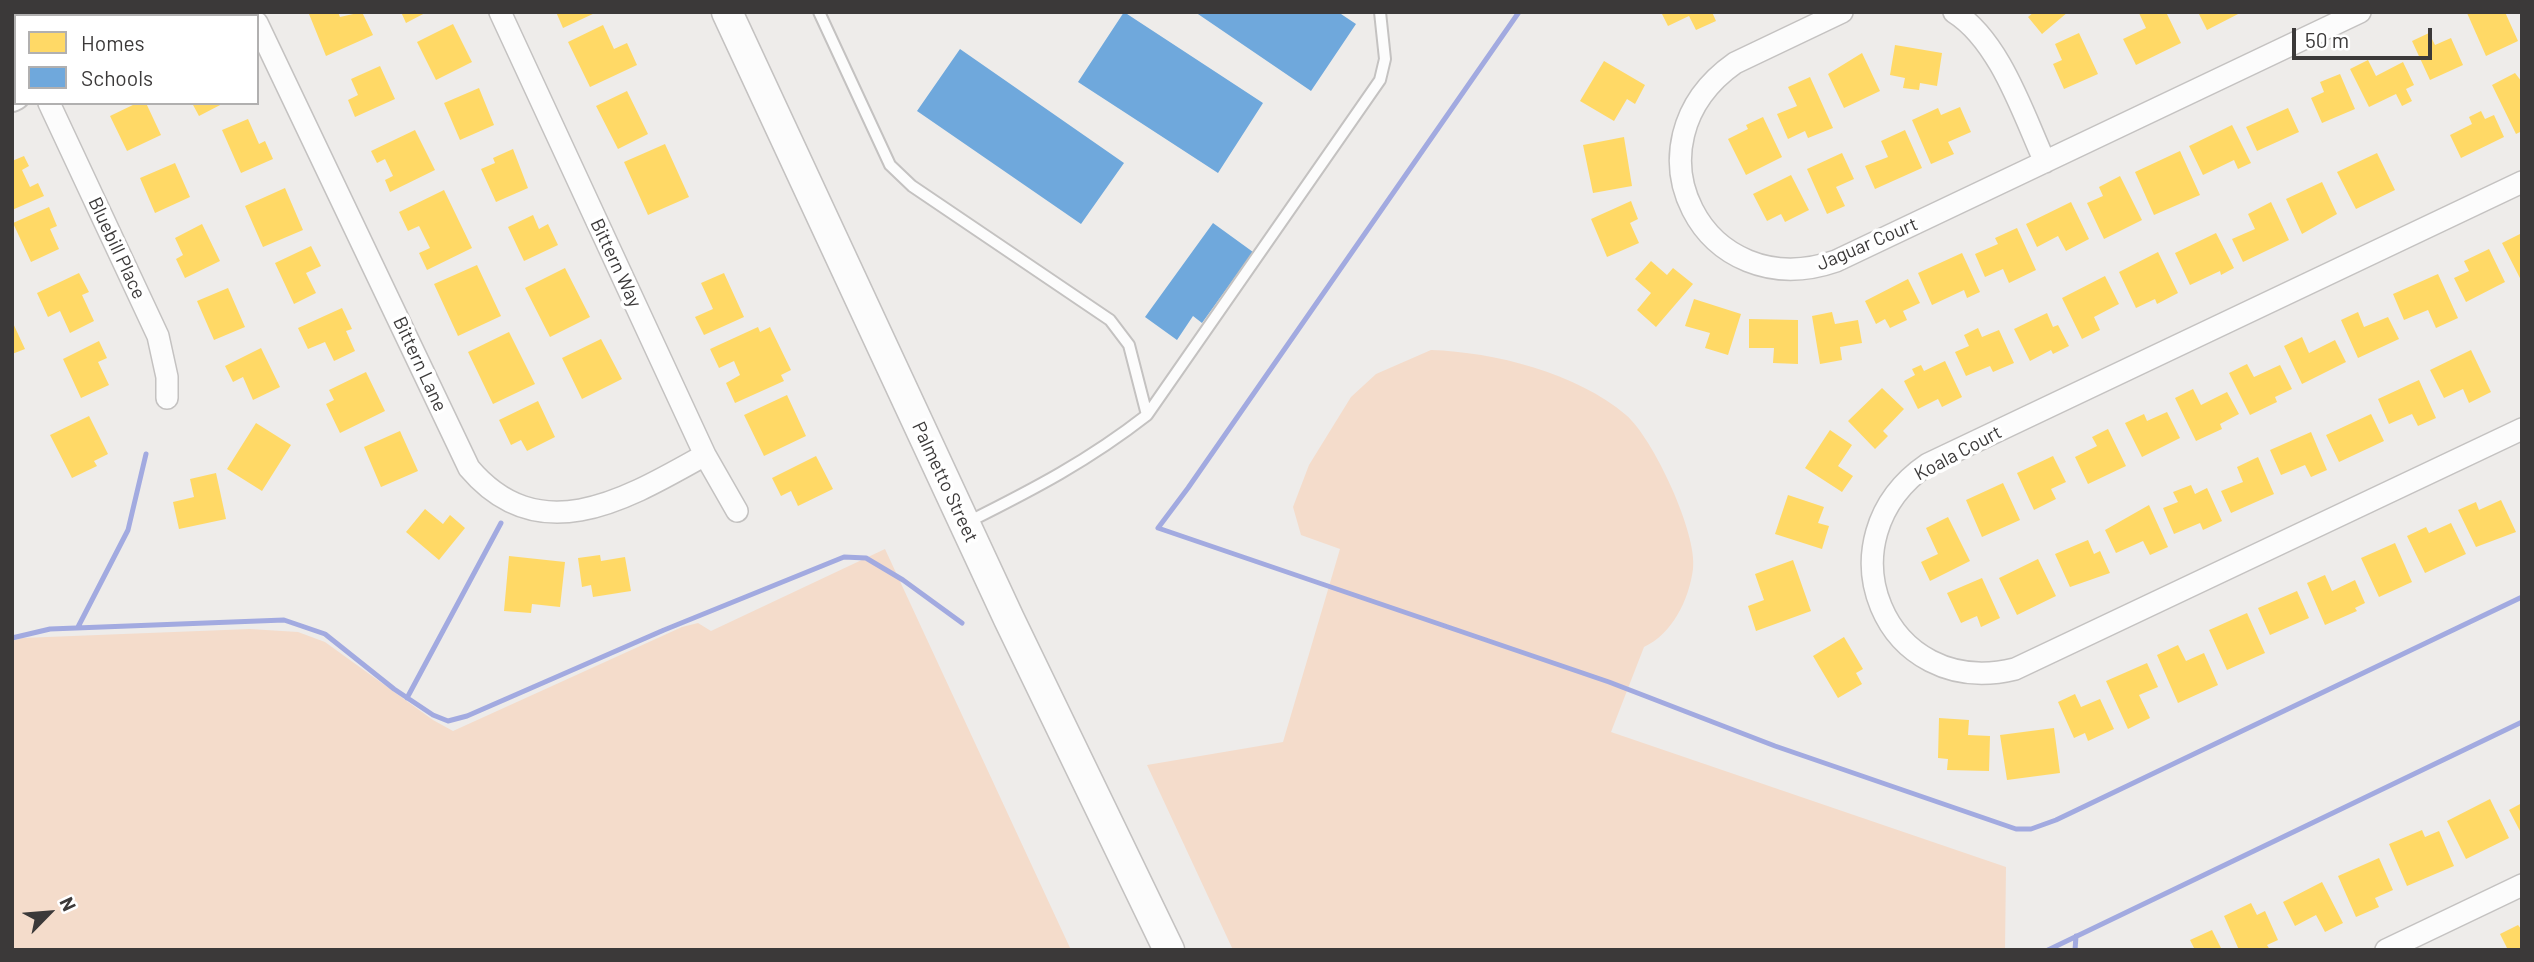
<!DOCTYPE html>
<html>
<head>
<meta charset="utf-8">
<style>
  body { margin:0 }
  #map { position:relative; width:2534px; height:962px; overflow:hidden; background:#eeecea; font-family:Barlow,sans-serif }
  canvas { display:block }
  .frame { position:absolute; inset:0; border:14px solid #3b3939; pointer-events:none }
  .legend { position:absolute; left:14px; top:14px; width:245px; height:91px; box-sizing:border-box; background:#fff; border:2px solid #b1b0b0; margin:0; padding:9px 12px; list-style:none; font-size:21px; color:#3b3939 }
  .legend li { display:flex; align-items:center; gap:14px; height:35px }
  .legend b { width:35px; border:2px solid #b1b0b0 }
  .north { position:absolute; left:14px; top:878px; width:70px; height:70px; -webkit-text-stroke:5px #fff; paint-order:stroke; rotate:65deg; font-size:19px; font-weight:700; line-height:28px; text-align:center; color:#3b3939 }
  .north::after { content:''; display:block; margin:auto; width:24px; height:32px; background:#3b3939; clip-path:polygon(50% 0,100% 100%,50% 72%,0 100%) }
  .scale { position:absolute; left:2292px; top:28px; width:140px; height:32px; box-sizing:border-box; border:4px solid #3b3939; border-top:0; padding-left:9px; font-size:21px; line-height:24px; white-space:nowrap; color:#3b3939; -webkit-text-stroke:5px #fff; paint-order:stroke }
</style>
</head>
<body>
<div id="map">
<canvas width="2534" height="962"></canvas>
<div class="frame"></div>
<ul class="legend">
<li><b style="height:19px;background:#ffd966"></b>Homes</li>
<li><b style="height:19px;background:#6fa8dc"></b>Schools</li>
</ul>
<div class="north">N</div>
<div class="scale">50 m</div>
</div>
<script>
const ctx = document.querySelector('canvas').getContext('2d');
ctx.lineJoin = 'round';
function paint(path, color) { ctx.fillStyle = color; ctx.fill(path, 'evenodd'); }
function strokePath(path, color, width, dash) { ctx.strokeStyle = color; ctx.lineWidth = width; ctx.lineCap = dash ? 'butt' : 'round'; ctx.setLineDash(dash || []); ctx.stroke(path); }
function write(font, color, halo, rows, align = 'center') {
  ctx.font = font + ' Barlow,sans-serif'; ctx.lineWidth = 7; ctx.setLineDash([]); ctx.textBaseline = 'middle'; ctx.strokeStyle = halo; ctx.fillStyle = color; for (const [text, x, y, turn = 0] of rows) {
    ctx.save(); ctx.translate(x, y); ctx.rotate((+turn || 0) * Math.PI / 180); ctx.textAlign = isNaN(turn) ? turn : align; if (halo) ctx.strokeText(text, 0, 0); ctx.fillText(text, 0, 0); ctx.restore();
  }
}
paint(new Path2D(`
  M1431,350C1494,352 1577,373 1626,415C1653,438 1698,534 1693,569C1689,600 1672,634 1644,647L1611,732L2006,867L2005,950H1233L1147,765L1283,742L1340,549L1301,535L1293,507L1309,465L1351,397L1376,374Z
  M885,549L1071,950H12V641L22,638L250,629L298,632L325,642L433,720L453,731L682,627L698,623L711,631Z`), '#f4dccb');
paint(new Path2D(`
  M314,12H338L340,17L362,12L373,35L326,56L309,14Z
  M401,12H427L406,23Z
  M556,12H597L563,28Z
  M1661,12H1712L1716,21L1696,30L1689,16L1668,26Z
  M2034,12H2068L2042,34L2028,17Z
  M2166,12L2181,43L2136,65L2123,39L2146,28L2139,13Z
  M2198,12H2242L2207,30Z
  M2505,12L2518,41L2486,56L2467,13Z
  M453,24L472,62L436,80L417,42Z
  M603,25L614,49L627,43L637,65L590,87L568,42Z
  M2079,33L2098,74L2064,89L2053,64L2062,60L2055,44Z
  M2429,33L2435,45L2451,38L2463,65L2430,80L2412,41Z
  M1895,45L1942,53L1937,86L1920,83L1919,90L1903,88L1905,78L1890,75Z
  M1862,53L1880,91L1844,108L1828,74Z
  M2368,60L2376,76L2403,62L2414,85L2406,89L2412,101L2402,106L2396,94L2369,107L2350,69Z
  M1604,61L1645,85L1635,104L1627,99L1614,121L1580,101Z
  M380,66L395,99L355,117L348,100L358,95L351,79Z
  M2515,73L2522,82V131L2516,134L2492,85Z
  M2340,74L2355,109L2322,123L2311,98L2324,92L2320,82Z
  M1810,77L1833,128L1808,138L1805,131L1788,139L1777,114L1797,106L1788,87Z
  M479,88L494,125L460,140L444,103Z
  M627,91L648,134L618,149L596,106Z
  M137,103H146L161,135L127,151L110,116Z
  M192,103H224L199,116Z
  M1960,107L1971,132L1948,142L1954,154L1931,164L1912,120L1938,108L1941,115Z
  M2288,108L2299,132L2257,151L2246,127Z
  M2481,111L2485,119L2494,115L2504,137L2461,158L2450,135L2472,124L2469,117Z
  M1763,117L1782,157L1746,175L1728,139L1748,129L1746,125Z
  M248,119L259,144L265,141L273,159L241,173L222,130Z
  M2232,125L2251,163L2238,169L2234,160L2203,175L2189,146Z
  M415,130L435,170L390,192L385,180L393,176L385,159L377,163L371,151Z
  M1905,130L1922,168L1875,189L1865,166L1888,157L1881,141Z
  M1624,137L1632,186L1593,193L1583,145Z
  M665,144L689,197L648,215L624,162Z
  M513,149L528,188L496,202L481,169L495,163L493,158Z
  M2180,151L2200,195L2154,215L2135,172Z
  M1842,153L1854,179L1836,187L1845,206L1827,214L1807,169Z
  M2377,153L2395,190L2356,209L2337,172Z
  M24,156L29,166L22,170L30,187L38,183L44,196L12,210V161Z
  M175,163L190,197L155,213L140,178Z
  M1791,175L1809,210L1785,222L1781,214L1767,221L1753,194Z
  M2120,176L2142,220L2104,239L2087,203L2103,196L2099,187Z
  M2322,182L2337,214L2302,234L2286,199Z
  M285,188L303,230L263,247L245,206Z
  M444,190L472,248L427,270L419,253L430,248L419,226L408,231L399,212Z
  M1631,201L1638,219L1630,223L1639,243L1607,257L1591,219Z
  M2071,202L2089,239L2066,251L2058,236L2037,247L2026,224Z
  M2271,202L2289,240L2243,262L2232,239L2255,229L2248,214Z
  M49,207L57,226L50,229L59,249L31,262L13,223Z
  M533,215L539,229L548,224L558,245L524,261L508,227Z
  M202,224L220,261L185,278L176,259L183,255L175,238Z
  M2017,228L2036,270L2009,283L2003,269L1985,277L1975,254L1998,244L1995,238Z
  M2216,233L2234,268L2221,275L2220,271L2190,285L2175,253Z
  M2520,234L2522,238V282L2502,243Z
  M311,246L321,266L306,273L316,293L294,304L275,263Z
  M2489,249L2505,282L2466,302L2454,278L2469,271L2464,261Z
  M2158,252L2178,293L2157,304L2155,299L2136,308L2119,272Z
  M1962,253L1980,292L1967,298L1964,290L1932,305L1918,273Z
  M1651,261L1667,275L1673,268L1693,284L1656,327L1637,310L1651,293L1635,279Z
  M477,265L501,316L458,336L434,284Z
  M565,268L590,317L550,337L525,288Z
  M79,273L89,292L82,295L94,321L70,333L60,311L48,317L37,293Z
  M724,273L744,317L704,335L695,317L713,309L701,283Z
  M2438,274L2458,318L2436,328L2428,310L2404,320L2393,294Z
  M2105,276L2119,304L2094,317L2100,330L2082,339L2062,298Z
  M1908,279L1920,303L1903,311L1907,320L1890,328L1885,319L1876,324L1865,301Z
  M228,288L245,327L214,340L197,301Z
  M1694,299L1741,314L1728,355L1705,348L1710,333L1685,326Z
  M342,308L352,329L346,331L355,351L334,361L325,342L308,349L298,328Z
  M1832,312L1835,324L1858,320L1862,343L1840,347L1842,360L1820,364L1812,316Z
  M2358,312L2364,327L2388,317L2399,339L2358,358L2341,320Z
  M2047,313L2053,327L2058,325L2069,346L2053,354L2051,350L2030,361L2014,329Z
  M1749,319L1798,320V364L1773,363L1774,348H1749Z
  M12,321L25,349L12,354Z
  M758,327L760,332L770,327L791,370L781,375L784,381L735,403L726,383L740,375L734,361L719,368L710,349Z
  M1978,328L1982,337L1999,330L2014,363L1993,372L1990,366L1966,376L1955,352L1969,346L1964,335Z
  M509,332L535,384L493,404L468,352Z
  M2302,337L2309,353L2335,340L2346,362L2302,384L2284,346Z
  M601,339L622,379L582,399L562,358Z
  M99,341L107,358L98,362L109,385L81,398L63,359Z
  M261,348L280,387L253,400L243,377L233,382L225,366Z
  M2471,350L2491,392L2469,403L2463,389L2444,398L2430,370Z
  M1945,361L1962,397L1942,407L1938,399L1918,409L1904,381L1915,375L1912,369L1921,365L1924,371Z
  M2247,364L2254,377L2280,365L2292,389L2275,397L2277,402L2250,415L2229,373Z
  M366,372L385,411L340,433L326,404L334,400L329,390Z
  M2419,380L2436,418L2418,426L2412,414L2389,424L2378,399Z
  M1882,388L1904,409L1883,431L1888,436L1875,449L1848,421Z
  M2193,389L2201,405L2227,392L2239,414L2220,424L2222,429L2196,441L2175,398Z
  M787,395L806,436L764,456L744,415Z
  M538,401L555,437L527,451L521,440L511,445L499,420Z
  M2167,412L2180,438L2142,457L2125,423L2144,414L2147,421Z
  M2371,414L2384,441L2339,462L2326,435Z
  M89,416L108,454L94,461L97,466L72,478L50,435Z
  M256,423L291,445L262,491L227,469Z
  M2108,429L2126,466L2088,484L2075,457L2097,446L2092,437Z
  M1830,430L1852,445L1838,466L1853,476L1842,492L1805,468Z
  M400,431L418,471L381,487L364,447Z
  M2311,432L2327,470L2311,477L2305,465L2281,475L2270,450Z
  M816,456L833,489L798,506L791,491L781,496L772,478Z
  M2053,456L2066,482L2051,489L2056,499L2034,510L2017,473Z
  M2258,457L2274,494L2231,513L2221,491L2243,482L2237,467Z
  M216,473L226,519L179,529L173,502L194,497L190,479Z
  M2003,483L2020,520L1982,537L1966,500Z
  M2191,485L2195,494L2207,488L2222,521L2203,530L2200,523L2174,534L2163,508L2178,502L2173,492Z
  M1788,495L1824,507L1818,523L1829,526L1822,549L1775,534Z
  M2501,500L2516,532L2476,547L2458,510L2476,502L2479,510Z
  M2149,505L2168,547L2150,555L2143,541L2116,553L2105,530Z
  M425,509L443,524L450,515L465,528L439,560L406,532Z
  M1948,517L1970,561L1930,581L1921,562L1938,554L1926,528Z
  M2451,523L2466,554L2425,573L2407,536L2426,527L2429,533Z
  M2088,540L2094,554L2100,551L2110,573L2070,587L2055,554Z
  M2395,543L2412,582L2379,597L2361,558Z
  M600,555L601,561L625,557L631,591L593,597L591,585L582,587L578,558Z
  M509,556L565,562L560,607L532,604L531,613L504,611Z
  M2038,559L2056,596L2017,615L1999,578Z
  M1793,560L1811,611L1756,631L1748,606L1764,600L1755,574Z
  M2325,575L2332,591L2355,580L2365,603L2355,608L2357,611L2325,625L2307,583Z
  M1982,578L2000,618L1981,627L1977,616L1961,623L1947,593Z
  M2297,591L2309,618L2270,635L2258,608Z
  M2247,613L2265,653L2227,670L2209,630Z
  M1844,637L1863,669L1856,673L1862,684L1838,698L1813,656Z
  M2178,645L2186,661L2204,653L2218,685L2178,703L2157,655Z
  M2147,663L2158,687L2139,695L2150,718L2128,729L2106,681Z
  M2075,694L2081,707L2100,699L2114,729L2088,741L2085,733L2074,738L2058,702Z
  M1939,718L1969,720L1968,735L1990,736L1989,771L1947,770L1948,759L1938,758Z
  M2054,728L2060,773L2007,780L2000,735Z
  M2490,799L2509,838L2466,859L2447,821Z
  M2522,803V830L2520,831L2509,810Z
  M2422,830L2425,837L2439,831L2454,866L2407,886L2389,844Z
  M2379,858L2393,890L2375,898L2379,907L2356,917L2338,876Z
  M2322,882L2343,923L2325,932L2316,915L2295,926L2283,902Z
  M2251,903L2257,915L2265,911L2278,940L2267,945L2270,950H2239L2224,916Z
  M2518,925L2522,930V950H2508L2500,934Z
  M2212,930L2222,950H2195L2190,940Z`), '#ffd966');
paint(new Path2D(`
  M1124,12L1263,103L1218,173L1078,82Z
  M1195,12H1338L1356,24L1311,91Z
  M960,49L1124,163L1081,224L917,111Z
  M1213,223L1253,252L1202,323L1193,316L1177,340L1145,317Z`), '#6fa8dc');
strokePath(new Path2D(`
  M1519,12L1188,488L1158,528L1609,682L1775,746L2016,829H2031L2056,820L2522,597
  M78,627L128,530L146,454
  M12,638L50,629L284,620L325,634L394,689L433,715L448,721L467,716L664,630L844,557L866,558L903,580L962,623
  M407,698L501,523
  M2048,950L2522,722
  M2075,950L2076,936`), '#a2aae0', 5);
const service = new Path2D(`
  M819,12L890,165L912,186L1110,320L1129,345L1147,415
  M968,522C1034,489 1088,461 1147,415L1380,80L1385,59L1380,12`);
const minor = new Path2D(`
  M500,12L705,455L737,511
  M1842,12L1735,63C1620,144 1703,307 1836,261L2360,12
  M1954,12C2000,41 2023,114 2045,162
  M257,23L469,468C540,552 628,498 705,455
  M12,24L16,32
  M49,103L158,336L167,377V398
  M2522,182L1928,464C1818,539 1884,701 2015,669L2522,429
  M2386,950L2522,885`);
const tertiary = new Path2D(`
  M188,16L195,12
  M12,98L16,96`);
const secondary = new Path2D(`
  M727,12L1009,619L1169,950`);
strokePath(service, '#c4c2c1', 14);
strokePath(minor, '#c4c2c1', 24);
strokePath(tertiary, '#c4c2c1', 30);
strokePath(secondary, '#c4c2c1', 33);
strokePath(service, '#fcfcfc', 10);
strokePath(minor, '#fcfcfc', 21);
strokePath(tertiary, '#fcfcfc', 26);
strokePath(secondary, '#fcfcfc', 30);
write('19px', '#3b3939', '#fff', [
  ["Jaguar Court",1867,244,-23],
  ["Bluebill Place",117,248,65],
  ["Bittern Way",616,263,65],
  ["Bittern Lane",420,364,65],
  ["Koala Court",1958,453,-28],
  ["Palmetto Street",945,482,65]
]);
</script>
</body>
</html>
